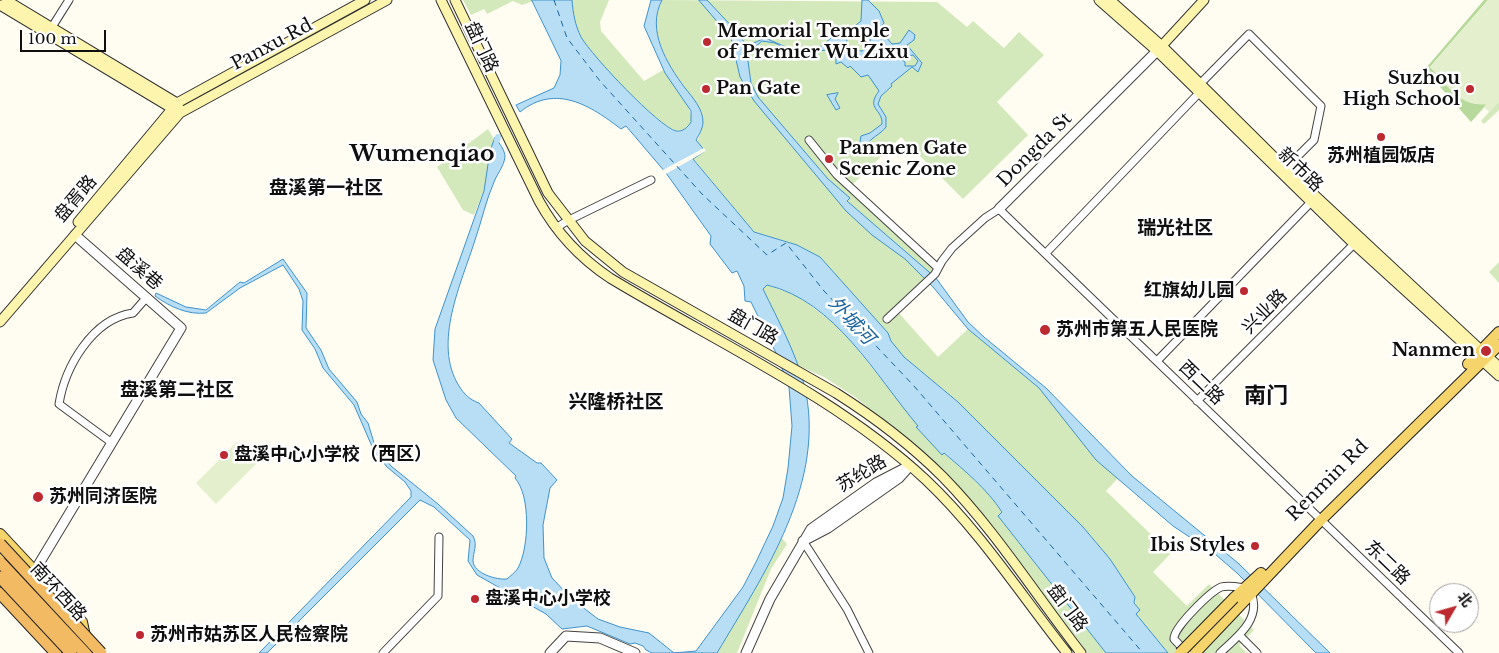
<!DOCTYPE html>
<html>
<head>
<meta charset="utf-8">
<style>
  body { margin:0 }
  #map { position:relative; width:1499px; height:653px; overflow:hidden; background:#fffcf1; font-family:"Libre Baskerville","Noto Sans SC",serif }
  canvas { display:block }
  .north { position:absolute; left:1429px; top:583px; width:50px; height:50px; box-sizing:border-box; background:#fff; border:1px solid #9f9f9f; border-radius:50%; rotate:52deg; font-size:14px; font-weight:700; line-height:20px; text-align:center; color:#0f0f0f }
  .north::after { content:''; display:block; margin:auto; width:18px; height:22px; background:#bd2930; clip-path:polygon(50% 0,100% 100%,50% 72%,0 100%) }
  .scale { position:absolute; left:20px; top:30px; width:86px; height:22px; box-sizing:border-box; border:2px solid #0f0f0f; border-top:0; padding-left:6px; font-size:15px; line-height:18px; white-space:nowrap; color:#0f0f0f; -webkit-text-stroke:4px #fff; paint-order:stroke }
</style>
</head>
<body>
<div id="map">
<canvas width="1499" height="653"></canvas>
<div class="north">北</div>
<div class="scale">100 m</div>
</div>
<script>
const ctx = document.querySelector('canvas').getContext('2d');
ctx.lineJoin = 'round';
function paint(path, color) { ctx.fillStyle = color; ctx.fill(path, 'evenodd'); }
function strokePath(path, color, width, dash) { ctx.strokeStyle = color; ctx.lineWidth = width; ctx.lineCap = dash ? 'butt' : 'round'; ctx.setLineDash(dash || []); ctx.stroke(path); }
function write(font, color, halo, rows, align = 'center') {
  ctx.font = font + ' "Libre Baskerville","Noto Sans SC",serif'; ctx.lineWidth = 5; ctx.setLineDash([]); ctx.textBaseline = 'middle'; ctx.strokeStyle = halo; ctx.fillStyle = color; for (const [text, x, y, turn = 0] of rows) {
    ctx.save(); ctx.translate(x, y); ctx.rotate((+turn || 0) * Math.PI / 180); ctx.textAlign = isNaN(turn) ? turn : align; if (halo) ctx.strokeText(text, 0, 0); ctx.fillText(text, 0, 0); ctx.restore();
  }
}
paint(new Path2D(`
  M463,0H532L533,1L522,5L513,1L487,14L484,9L471,15Z
  M572,0H609L600,22L601,31L644,81L663,70C671,83 713,127 677,131C658,126 593,58 581,37C575,26 573,13 572,0Z
  M662,0L937,2L967,27L973,21L1004,48L1019,32L1044,55L997,102L1028,135L963,199L901,137L851,186L932,265V273L898,312L938,357L968,329L1040,389L1096,459L1118,478L1106,491L1163,546L1172,552L1153,572L1187,606L1209,584L1254,630L1239,645L1247,653H1168L1136,614L1135,597L1110,559L1083,527L958,402L904,357L891,341L887,333L820,257L797,245L754,232L693,158C695,145 705,127 701,114C699,104 690,96 685,88C667,63 646,30 662,0Z
  M1499,101V110L1484,124L1481,121Z
  M488,129L494,139L486,185L474,215L463,210L437,167Z
  M1499,262V283L1489,272Z
  M767,285L798,296L840,328L942,455L943,453C965,471 987,489 1002,512L998,516L1106,653H1088L975,506L950,478L919,448L855,397L824,377L797,365L763,289Z
  M782,538L787,544L771,569L737,653H717Z`), '#d3e9bb');
paint(new Path2D(`
  M1484,0H1488L1430,67C1448,85 1459,107 1487,104L1471,122L1427,72L1426,68Z`), '#b7d99b');
paint(new Path2D(`
  M1488,0H1499V101L1489,112L1484,107L1486,104C1459,107 1447,84 1430,67Z
  M237,442L257,463L216,504L196,483Z`), '#e4f0cd');
const water = new Path2D(`
  M532,0H572C573,13 575,25 581,37C592,56 659,127 676,131C683,132 688,127 691,122V111L665,73L644,26L651,0H662C646,30 667,64 685,88C693,98 703,109 703,122C703,128 699,135 696,140L705,151L693,159L754,232L797,245L820,257L888,333L891,341L904,357L958,402L1083,527L1110,559L1135,597L1134,603L1140,610L1136,614L1168,653H1106L998,516L1002,512C987,489 965,471 944,453L942,455L916,427L918,426C875,375 835,301 767,285L763,289C778,320 795,351 804,384C828,481 764,574 717,653H652L646,650L643,646L635,643L630,644L587,626L562,629L546,614L477,575L468,561L470,540L434,507L420,500L267,653H259L411,497V491L405,482L387,467L374,451L354,405L323,368L315,349L302,330L303,301L299,289L283,265L240,288L206,313C188,315 170,307 155,296L156,293L186,307L206,310L240,282L244,283L283,259L307,293L306,328L321,350L329,369L357,402L361,414L368,423L375,446L391,466L438,504L473,536C478,545 473,552 473,561C474,574 497,580 507,579C510,576 516,572 518,568C529,548 531,496 515,478L516,476L456,418L446,400L433,360L435,329L484,191L490,151L495,137C499,143 505,150 505,157C504,166 497,174 494,182C486,200 482,220 475,240C462,282 432,343 459,386C464,394 470,400 479,403L512,439L509,443L537,463H541L557,480L550,488L543,525L544,558L552,578L572,599L598,619L620,627L649,633L674,653L696,651L743,587L756,562L773,526L783,498L788,468L792,426L789,387L777,355L751,302L745,301L744,286L737,271L732,273L710,244L711,236L666,173L626,126L621,129C591,106 556,83 520,112L516,105L554,88L560,75L561,61Z
  M699,0H707L737,32L747,46L765,38L793,50L822,46L833,36L838,39L861,21L862,0H868L879,11L884,23L879,29L892,44L900,43L909,30L915,35L914,40L907,45L922,63L918,72L912,67L891,84L892,86L881,96L878,104L886,117V127C880,135 871,137 866,146H862L856,155L855,154L859,148L861,136L870,133L882,124C883,109 865,109 879,91L868,75L861,77L850,66L848,68L841,62L836,64V56L827,50L793,54L775,43L762,41L747,54L751,83L758,97L828,179L850,198L847,201L936,278L968,322L984,337L1046,388L1132,476L1238,563L1330,653H1316L1237,573L1215,554L1173,526L1096,460L1039,388L968,329L933,287L905,259L872,235L846,211L754,101L740,77L731,38ZM855,27H863L870,35V44L862,51L853,50L847,42L846,35ZM900,52L908,56L913,55L918,61L915,66H905V62L898,57Z
  M838,93L835,99L840,108L836,110L827,95Z`);
paint(water, '#b7def5');
strokePath(water, '#3f92cb', 1);
paint(new Path2D(`
  M704,148L706,151L664,175L661,171Z`), '#fffcf1');
strokePath(new Path2D(`
  M497,140L498,137`), '#b7def5', 6);
strokePath(new Path2D(`
  M554,0L567,38L600,81L702,194L767,255L786,243L824,291L914,386L1143,653`), '#1a649f', 1, [6, 5]);
const minor = new Path2D(`
  M52,27L69,0
  M1199,85L1249,34L1321,106L1314,140L1286,168
  M809,140L837,175L938,268
  M556,228L567,221L651,180
  M1046,253L1198,94
  M887,319L935,274L942,261L952,248L985,218L999,209L1459,653
  M1157,361L1315,198
  M1197,401L1354,244
  M112,443L59,404C65,367 92,319 133,313L147,297
  M803,541L847,609L869,653
  M1239,635L1257,653
  M383,653L438,596L439,537
  M1187,653L1174,639C1173,628 1210,592 1221,587C1229,585 1238,587 1245,588
  M1220,653C1237,637 1262,619 1251,593`);
const tertiary = new Path2D(`
  M999,209L1157,51
  M803,541L828,528L899,478L907,469
  M31,577L181,328L75,235
  M550,653L566,636L600,638L635,653
  M746,653L770,599L811,529L876,483L909,466`);
const secondary = new Path2D(`
  M6,0L177,103L179,108
  M441,0L539,201C556,232 580,258 610,278C714,341 837,397 926,480C980,531 1021,595 1067,653
  M455,0L548,193L585,241L623,272L836,393C874,417 911,445 943,477C995,530 1035,594 1081,653
  M1099,0L1157,51L1354,244L1499,376
  M1110,0L1162,46L1277,160L1499,367
  M0,5L178,112
  M1158,50L1204,0
  M78,222L177,103L365,0
  M0,322L180,113L387,0`);
const primary = new Path2D(`
  M1468,364L1499,332
  M0,534L82,622L87,646
  M0,554L93,653
  M1234,598L1261,573
  M1195,653L1321,520L1499,345`);
const trunk = new Path2D(`
  M0,593L56,653`);
strokePath(minor, '#424242', 9);
strokePath(tertiary, '#424242', 11);
strokePath(secondary, '#313131', 11);
strokePath(primary, '#202020', 12);
strokePath(trunk, '#202020', 13);
strokePath(minor, '#fff', 7);
strokePath(tertiary, '#fff', 9);
strokePath(secondary, '#fdf5ae', 9);
strokePath(primary, '#f5d46b', 10);
strokePath(trunk, '#f3ba64', 11);
const primaryBridge = new Path2D(`
  M1180,653L1234,598`);
const trunkBridge = new Path2D(`
  M0,544L101,653
  M0,562L85,653
  M0,577L71,653`);
strokePath(primaryBridge, '#202020', 12, []);
strokePath(trunkBridge, '#202020', 13, []);
strokePath(primaryBridge, '#f5d46b', 10);
strokePath(trunkBridge, '#f3ba64', 11);
for (const [x, y, r, color] of [
  [707,42,5,"#bd2930"],
  [706,89,5,"#bd2930"],
  [1470,89,5,"#bd2930"],
  [1381,137,5,"#bd2930"],
  [829,159,5,"#bd2930"],
  [1244,291,5,"#bd2930"],
  [1045,330,6,"#bd2930"],
  [1486,351,6,"#bd2930"],
  [224,455,5,"#bd2930"],
  [38,497,6,"#bd2930"],
  [1255,546,5,"#bd2930"],
  [475,599,5,"#bd2930"],
  [140,635,5,"#bd2930"]
]) { const dot = new Path2D(); dot.arc(x, y, r, 0, 2 * Math.PI); ctx.fillStyle = color; ctx.fill(dot); strokePath(dot, '#fff', 2); }
write('bold 18px', '#0f0f0f', '#fff', [
  ["Memorial Temple",717,32],
  ["of Premier Wu Zixu",717,53],
  ["Suzhou",1460,79,"right"],
  ["High School",1460,100,"right"],
  ["Pan Gate",716,89],
  ["Panmen Gate",839,149],
  ["Scenic Zone",839,170],
  ["苏州植园饭店",1381,156,"center"],
  ["红旗幼儿园",1234,291,"right"],
  ["苏州市第五人民医院",1056,330],
  ["Nanmen",1475,351,"right"],
  ["盘溪中心小学校（西区）",234,455],
  ["苏州同济医院",49,497],
  ["Ibis Styles",1245,546,"right"],
  ["盘溪中心小学校",485,599],
  ["苏州市姑苏区人民检察院",150,635]
], 'left');
write('18px', '#0f0f0f', '#fff', [
  ["Panxu Rd",272,45,-28],
  ["盘门路",481,47,65],
  ["Dongda St",1035,150,-45],
  ["新市路",1300,170,44],
  ["盘胥路",76,199,-50],
  ["盘溪巷",139,269,41],
  ["兴业路",1265,312,-45],
  ["盘门路",753,327,30],
  ["西二路",1201,383,44],
  ["苏纶路",862,474,-31],
  ["Renmin Rd",1328,481,-45],
  ["东二路",1387,563,44],
  ["南环西路",58,592,47],
  ["盘门路",1067,608,53]
]);
write('bold 19px', '#0f0f0f', '#fff', [
  ["盘溪第一社区",326,189],
  ["瑞光社区",1175,229],
  ["盘溪第二社区",177,391],
  ["兴隆桥社区",616,403]
]);
write('italic 19px', '#1a649f', '#fff', [
  ["外城河",851,321,47]
]);
write('bold 22px', '#0f0f0f', '#fff', [
  ["Wumenqiao",422,155],
  ["南门",1266,397]
]);
</script>
</body>
</html>
